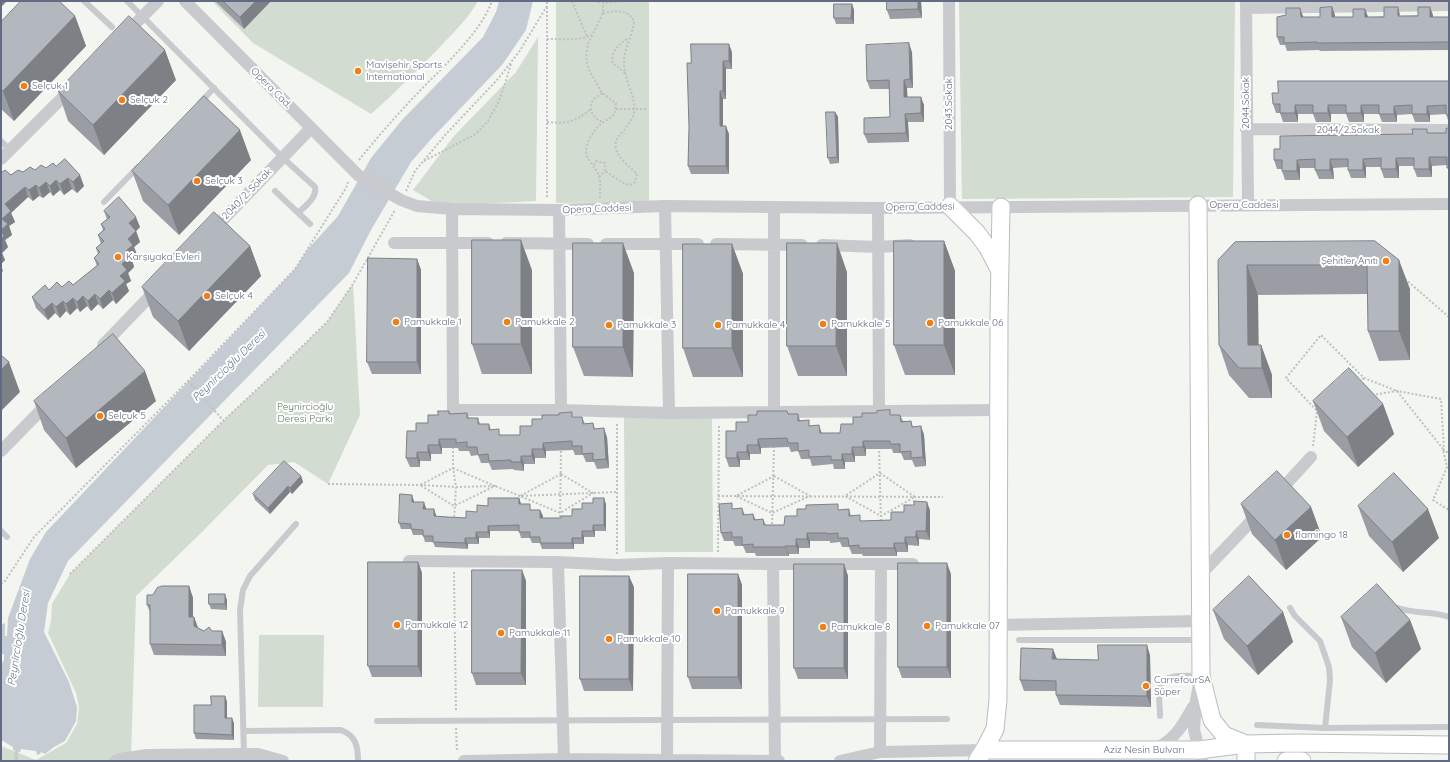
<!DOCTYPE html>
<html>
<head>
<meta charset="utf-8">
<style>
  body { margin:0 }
  #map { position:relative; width:1450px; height:762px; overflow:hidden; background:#f3f5f0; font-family:Quicksand,sans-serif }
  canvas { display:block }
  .frame { position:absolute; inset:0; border:2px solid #616b83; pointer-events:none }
</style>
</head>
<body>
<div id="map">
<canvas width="1450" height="762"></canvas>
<div class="frame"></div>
</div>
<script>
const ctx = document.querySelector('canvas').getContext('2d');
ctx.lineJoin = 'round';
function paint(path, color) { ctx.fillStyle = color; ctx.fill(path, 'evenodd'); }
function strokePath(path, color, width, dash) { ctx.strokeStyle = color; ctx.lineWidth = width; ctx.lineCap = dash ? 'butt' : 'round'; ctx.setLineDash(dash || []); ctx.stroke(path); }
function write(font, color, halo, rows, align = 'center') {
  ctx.font = font + ' Quicksand,sans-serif'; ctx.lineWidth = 4; ctx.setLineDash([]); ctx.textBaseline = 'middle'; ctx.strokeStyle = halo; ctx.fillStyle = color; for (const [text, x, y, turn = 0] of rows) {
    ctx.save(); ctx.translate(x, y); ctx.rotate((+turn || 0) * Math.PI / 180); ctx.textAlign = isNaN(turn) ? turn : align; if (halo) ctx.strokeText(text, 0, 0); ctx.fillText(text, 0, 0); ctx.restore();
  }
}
paint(new Path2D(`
  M212,1H478C468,19 451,35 437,50C415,72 394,94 371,114L253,43Z
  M556,1H649V202L556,203Z
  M959,1H1235L1233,197L962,199Z
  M538,37L536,201L440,206L413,190L454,136L516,72Z
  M353,284L360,415L328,484L294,462L268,465L200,534L136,596L131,757L124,761H1V746L36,760L66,743L77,724L79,707L76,693L48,633L51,621L52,604L70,574L223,421L280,368L327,322Z
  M712,415L713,552H625L624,416Z
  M259,635H324L323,707H258Z`), '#d2dcd0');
paint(new Path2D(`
  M499,1H533L526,30L502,65L433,137L411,162L371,230L349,273L68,561L48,603L44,632L69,682L77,707L76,721L65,741L54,747L45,754L41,752L40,754L37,755L36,751L21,749L20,752L13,750V747L1,740V665L4,660V654H1V625L5,623V636H7L8,618L30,559L46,532L295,269L308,249L338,216L371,158L402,120L483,37L496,12Z`), '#c6ccd3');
strokePath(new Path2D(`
  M16,761L17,746`), '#c6ccd3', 3.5);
const secondary = new Path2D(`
  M1198,205L1201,676L1212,720L1224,735L1246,744
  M950,206L977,233L988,248L999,269
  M1246,744V761
  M984,750H1199L1246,744L1296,743L1449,745
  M977,761L984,750L995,729L998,700L999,317L1001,207
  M1286,761H1302`);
strokePath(secondary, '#babcc2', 19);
strokePath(new Path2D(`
  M572,1L587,37
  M594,1L602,3L623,1
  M547,7V199
  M603,13C614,11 627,8 634,21C633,35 624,48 624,62C623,78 637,98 634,113C633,118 628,125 625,129C622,133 617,137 616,142C613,155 629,166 637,174L635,182L630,185L623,183L605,171
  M547,39C562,39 580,41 592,35
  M625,73L612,62C613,48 618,46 628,38
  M602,93C600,95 596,97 594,99C586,107 594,121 604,122
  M616,109H647
  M547,122C567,124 575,122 591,109
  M359,160C376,139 394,118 413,98C439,70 479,36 492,1
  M424,161L476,134L488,121L498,103L504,87L511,64
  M594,165L596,161L605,163V171L599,177
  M406,191L415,171L446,134L497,80L519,52L547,6V1
  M600,198C600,191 601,182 599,176C596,167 586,160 586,151C586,143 594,129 601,124C611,116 615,119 616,103L602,93L588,68L586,57L588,44L603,13V1
  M1405,279L1449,317
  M188,381L223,420
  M1359,382L1364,378
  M1372,395L1397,391L1441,399L1444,450
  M1319,413L1286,378L1321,335L1364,378L1397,391L1443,449L1447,467L1433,500L1449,510
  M1313,446L1317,411
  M453,447V468L456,487L454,520
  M879,447L881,523
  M1443,450L1444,452H1449
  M453,468L495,486L454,506L420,485Z
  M880,473L915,497L881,516L845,496Z
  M561,474L593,493L560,513L520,496Z
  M774,476L810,496L772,513L736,496Z
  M328,484L420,485L456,487L495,486L520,496L617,492
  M718,496L943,497
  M560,521L561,449
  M772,528L774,446
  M718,552L719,424
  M617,554V422
  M454,572L456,712
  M70,574L223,421L280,368L327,322L353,284L395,210
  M1,584L5,581L34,537L188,381L295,269L346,188L348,182
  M456,728L457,752`), '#bfc0c2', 2, [2, 2]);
strokePath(new Path2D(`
  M84,1L112,27
  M127,1L282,157L315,187C317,198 306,205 298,213
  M200,103L214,88
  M1,141L10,150
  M275,191L310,224
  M104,202L138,167
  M1,531L7,537
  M1290,608L1295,616L1320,641L1329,667L1330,680L1325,728
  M1398,608C1414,614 1433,611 1449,617
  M1019,640H1199
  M1160,716C1160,706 1158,695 1160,686C1162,673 1190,676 1201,676
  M377,721L947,719
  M1257,725L1325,728L1449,727
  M244,731L341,730C356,736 358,746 358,761
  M244,754L240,610L243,590L250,576L296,524`), '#c8cace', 6);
strokePath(new Path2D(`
  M185,1L358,175L401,200L417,206L452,209L559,210L665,206L878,208L1449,204
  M949,1L950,206
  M1246,1L1248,205
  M1246,8L1449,5
  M124,35L158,1
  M1246,129L1449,130
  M1,159L72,88
  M665,206L669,413
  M878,208L879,410
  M452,209L453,410H561L669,413L999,410
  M559,210L561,410
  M212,231L311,128
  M394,243H488
  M506,243L588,244
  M606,244H698
  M716,244L802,245
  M822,245L878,247L910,245
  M103,345L158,288
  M774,411V207
  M1,451L49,402
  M1277,494L1311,457
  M409,561L558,562L617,565L668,563L773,564H913
  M558,562L564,759
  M773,564L775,761
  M1200,575L1259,513
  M998,625L1200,621
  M1200,679L1196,700L1194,730L1202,761
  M1154,749C1174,741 1183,725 1193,707
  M880,752L881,564
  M667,759L668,563
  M115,761L120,759L147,755L244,754H258L283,761
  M464,761L564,759L779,761
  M840,761L880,752L984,750`), '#c8cace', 12);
strokePath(secondary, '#fff', 17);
paint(new Path2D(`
  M215,1H271L244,29Z
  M921,1L922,18L890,19L887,10Z
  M852,4L854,10V24H836L834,18Z
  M1332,7L1335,17H1353L1365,9L1368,17L1433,15V17H1449V50L1320,51L1319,50L1287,51L1285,45H1280L1277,37L1303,16V17H1320Z
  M75,16L86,46L14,121L1,109V22Z
  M732,52V69H726V99H723V126L729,134V174H691L688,166L691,63Z
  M912,52L913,88H907V97L924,105V122H908L909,142L868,143L864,134L890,117L889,89H870L867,81Z
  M176,80L104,155L68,121L58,91Z
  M1449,81V123L1446,114L1430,115V122H1415L1412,114L1397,115V122H1382L1379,114H1364V122H1349L1346,114H1331V122H1316L1313,114H1298V122H1283L1280,113H1276L1273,104Z
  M835,112L838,117L839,163L830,164L828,158Z
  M1449,128V172L1447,165L1432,166V177H1417L1414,169V166H1399V178H1384L1381,169V167H1366V178H1351L1348,170V167L1333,168L1334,179H1319L1315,170V168H1300V180H1285L1282,171V169H1277L1274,160L1280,149L1429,133H1446Z
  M251,160L179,235L143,201L132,171Z
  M46,168L84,186L77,193L72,189L64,195L60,190L53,196L50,192L43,198L39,196L33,201L28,197L11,213L15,222L9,226L12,235L5,240L8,247L2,253L5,260L1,264V173L11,175Z
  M104,211L140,227L136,231L140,242L134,247L137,255L132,260L134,267L128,273L131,281L126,284L129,291L116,304L113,300L103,309L98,304L91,311L87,306L80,312L77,308L70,315L66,311L60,318L55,313L48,320L36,308L32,297L49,290L73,285L97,266L94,258L98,254L96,248L101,244L98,235L103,230L101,224L107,219Z
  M944,241L955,271V375H905L894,345Z
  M1375,241L1410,289V360L1379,361L1368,331V294L1258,295V345H1261L1272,375V398H1249L1229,375L1219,345L1218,260Z
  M732,244L743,274V377H693L683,348Z
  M250,246L261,276L189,351L153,317L142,287Z
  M417,259L421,270V374H372L367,362Z
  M532,270V374H482L472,344Z
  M847,272V376H798L787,346Z
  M634,273L633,377L584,376L573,347Z
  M34,401H156L76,468L44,430Z
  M1313,401L1383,404L1394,434L1358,467L1324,431Z
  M449,411L450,414L467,413L469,418H478L480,424H489L491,430L501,435H520L542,419L582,417L585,424L593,423L595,429L607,437L609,468L597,469L594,462H586L583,455H575L573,450L546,451V458H535V464H524V471L514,470L513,469L492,470L489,463H481L478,455L471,456L469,451H459L458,448H442V454H431V461H420V467H410L406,458L416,431L438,415Z
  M789,414H798L800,420L811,426L822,433H840L862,417L900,415L903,421H911L913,427L921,426L924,435L926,466L915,467L912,460H904L901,453H893L892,449H866V456H855V462H845V469H834L833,464L812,466L810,459H801L798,451L791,452L789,447L761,448V454H750V460H740V467H729L726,458L736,431L748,422Z
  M301,476L303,482L292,494L290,492L270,514L255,500L253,494Z
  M519,498L521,504L532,510H540L543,516L542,518H561L572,516L582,509L606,504V531H595V537H584V544H574V549H542L540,543H532L530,538H521L519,531H490V538H479V544H468V549L435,547L433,542H425L423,535H413L411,529H401L399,523L414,501V502L426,509H434L436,516L447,517L466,518L488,506Z
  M1241,504L1311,507L1322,537L1286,570L1252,534Z
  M1358,506L1439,538L1403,572L1369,536Z
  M742,508L745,515L753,514L756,520L763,519L766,525H784L797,516L840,510L849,509L851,516L862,521L891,520L904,512L930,510V540L919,539V546L908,545V552H897V556H863L862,554H852L849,547H842L840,542L830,543V541H810V548H799V554H789V556H756L755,553H746L743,546H735L733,541H724L721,533L734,509Z
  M418,562L422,573V677H372L368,666Z
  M844,564L848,576V679H798L794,668Z
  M522,570L526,581V685H476L472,673Z
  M738,574L742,585V689H692L688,677Z
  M951,574V678H902L898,667Z
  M189,586L193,598V617H194L198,628L204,631H222L226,642V656L154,655L150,644V612L147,605L153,595Z
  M634,587L633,691H584L580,679Z
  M227,600V610L211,609L209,604Z
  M1213,610L1283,612L1293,642L1258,675L1224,639Z
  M1341,617L1410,620L1421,649L1386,683L1352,647Z
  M1150,655L1151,707L1060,705L1056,695V691H1024L1020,680L1057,659L1098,660Z
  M225,696L227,702V718L234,723V740L196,739L194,733L211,705Z`), '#9a9da3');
paint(new Path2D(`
  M1,1H7L1,7Z
  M256,1H271L244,29L240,17Z
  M918,1H921L922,18L918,9Z
  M852,4L854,10V24L851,18Z
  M1332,7L1335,15V24L1332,17Z
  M1398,7L1400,15L1398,16Z
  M1430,7L1433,15V24L1430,17Z
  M1300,8L1303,16V25L1301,17Z
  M1365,9L1368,17H1365Z
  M75,16L86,46L14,121L3,91Z
  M909,43L912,52L913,88L910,79Z
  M729,44L732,52V69L729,61Z
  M165,50L176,80L104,155L93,125Z
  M723,61L726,69V99L723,91Z
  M904,80L907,88L908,106L904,97Z
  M720,91L723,99V134L720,126Z
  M921,97L924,105V122L921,113Z
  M1295,105L1298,114V122L1295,113Z
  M1328,105L1331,114V122L1328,113Z
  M1361,105L1364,114V122L1361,113Z
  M1394,106L1397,115V122L1394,114Z
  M1427,106L1430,115V122L1427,114Z
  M835,112L838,117L839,163L837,157Z
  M905,114L908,122L909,142L906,133Z
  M726,126L729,134V174L726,166Z
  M240,130L251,160L179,235L168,205Z
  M1429,157L1432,166V177L1429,169Z
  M1396,158L1399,166V178L1396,169Z
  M1330,159L1333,168L1334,179L1330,170Z
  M1363,159L1366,167V178L1363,170Z
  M1297,160L1300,168V180L1297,171Z
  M80,175L84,186L77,193L73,182Z
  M68,178L72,189L64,195L60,184Z
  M56,180L60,190L53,196L50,186Z
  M46,182L50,192L43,198L39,188Z
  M36,185L39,196L33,201L29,190Z
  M25,187L28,197L11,213L15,222L9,226L12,235L5,240L8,247L2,253L5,260L1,264L2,219L5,204Z
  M136,217L140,227L133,234L129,223Z
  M136,231L140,242L134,247L137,255L132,260L134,267L128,273L131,281L126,284L129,291L116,304L112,293L126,251L128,239Z
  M521,240L532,270V374L521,344Z
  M944,241L955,271V375L944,345Z
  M623,243L634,273L633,377L623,347Z
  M837,243L847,272V376L836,346Z
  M732,244L743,274V377L732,348Z
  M250,246L261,276L189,351L178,321Z
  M417,259L421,270V374L417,362Z
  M1399,260L1410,289V360L1399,331Z
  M1,265L3,271L1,273Z
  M1247,265L1258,295L1259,368L1248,345Z
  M109,290L113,300L103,309L100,299Z
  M95,294L98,304L91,311L88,301Z
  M83,296L87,306L80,312L77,302Z
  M73,298L77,308L70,315L66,304Z
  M63,301L66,311L60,318L56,307Z
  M52,303L55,313L48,320L44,310Z
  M1261,345L1272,375V398L1262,368Z
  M9,362L20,392L1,411V370Z
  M145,371L156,401L76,468L66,438Z
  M1383,404L1394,434L1358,467L1347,437Z
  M819,425L822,434L820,433Z
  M921,426L924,435L926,466L923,457Z
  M604,428L607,437L609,468L606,459Z
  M439,439L442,448V454L439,445Z
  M758,439L761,448V454L758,445Z
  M863,441L866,449V456L863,447Z
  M543,443L546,451V458L543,449Z
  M428,445L431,454V461L428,452Z
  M747,445L750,454V460L747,452Z
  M852,447L855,456V462L852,454Z
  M532,449L535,458V464L532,456Z
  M417,452L420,461V467L417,458Z
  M737,452L740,460V467L737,458Z
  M842,454L845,462V469L842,460Z
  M521,456L524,464V471L521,462Z
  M301,476L303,482L292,494L290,488Z
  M288,486L290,492L270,514L268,508Z
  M412,495L414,501V508L412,502Z
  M519,498L521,504V510L519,504Z
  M604,498L606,504V531L604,525Z
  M424,502L426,508V514L423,509Z
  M927,502L930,510V540L926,531Z
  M1311,507L1322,537L1286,570L1275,540Z
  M434,509L436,515V522L434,516Z
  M1428,509L1439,538L1403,572L1392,542Z
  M540,510L543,516L542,524L540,518Z
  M593,525L595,531V537L593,531Z
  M488,526L490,531V538L488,532Z
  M582,531L584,537V544L582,538Z
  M916,531L919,539V546L916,537Z
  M476,532L479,538V544L476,538Z
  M807,533L810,541V548L807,539Z
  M905,537L908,545V552L905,543Z
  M465,538L468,544V549L465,543Z
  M572,538L574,544V549L572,543Z
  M796,539L799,548V554L796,546Z
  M894,543L897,552V556L894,548Z
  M785,546L789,554V556L785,547Z
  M418,562L422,573V677L418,666Z
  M947,563L951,574V678L947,667Z
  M844,564L848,576V679L844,668Z
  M522,570L526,581V685L521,673Z
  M738,574L742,585V689L738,677Z
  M629,576L634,587L633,691L629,679Z
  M189,586L193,598V628L189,617Z
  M225,594L227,600V610L225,604Z
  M1283,612L1293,642L1258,675L1247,646Z
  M194,617L198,628L194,626Z
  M1410,620L1421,649L1386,683L1375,653Z
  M222,631L226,642V656L222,645Z
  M1147,645L1150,655L1151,707L1147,696Z
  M1053,649L1057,659H1052Z
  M225,696L227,702V723L225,718Z
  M232,718L234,723V740L232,735Z`), '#7d8085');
const building = new Path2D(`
  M21,1H59L75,16L3,91L1,89V22Z
  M223,1H256L240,17Z
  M887,1H918V9L887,10Z
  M834,4H852L851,18H834Z
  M1332,7V17H1353V9H1365V17H1384V7H1398V16H1418V7H1430V17H1449V42L1317,43V42L1284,43V37H1277V17L1286,15V8H1300L1301,17H1320V8Z
  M129,16L165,50L93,125L58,91Z
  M909,43L910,79L904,80V97H921V113L905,114L906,133L864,134V118L890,117L889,80L867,81L866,45Z
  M691,44H729V61H723V91H720V126H726V166H688L689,127L687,63H691Z
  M1278,81H1449V116L1446,114V105L1427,106V114H1412V105L1394,106V114H1379V105H1361V113H1346V105H1328V113H1313V105H1295V113H1280V104H1273L1272,93H1278Z
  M204,96L240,130L168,205L132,171Z
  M826,112H835L837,157L828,158Z
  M1449,128V168H1447V157H1429V169H1414V158H1396V169H1381V158L1363,159V170H1348V159H1330V170H1315V159L1297,160V171H1282V160H1274V149H1280V136L1413,134L1412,129H1427V133H1446V129Z
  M65,159L80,175L73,182L68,178L60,184L56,180L50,186L46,182L39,188L36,185L29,190L25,187L5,204L11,211L2,219L8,224L1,230V173L5,170L11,175L18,170L23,172L30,167L35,170L41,165L46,168L53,163L56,166Z
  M119,197L136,217L129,223L136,231L128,239L133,245L126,251L130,256L122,264L127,270L120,276L125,281L112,293L109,290L100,299L95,294L88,301L83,296L77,302L73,298L66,304L63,301L56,307L52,303L44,310L32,297L45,285L49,290L57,282L62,287L69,281L73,285L99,264L94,258L100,252L96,248L104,241L98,235L105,229L101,224L110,217L104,211Z
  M214,212L250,246L178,321L142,287Z
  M1,230L4,236L1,239Z
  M472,240H521V344H472Z
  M894,241H944V345H894Z
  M1375,241L1399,260V331H1368L1367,265H1247L1248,345H1261L1262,368H1239L1219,345L1218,260L1235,242Z
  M573,243H623V347H573Z
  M787,243H837L836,346H787Z
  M683,244H732V348H683Z
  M368,258L417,259V362H367Z
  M113,334L145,371L66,438L34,401Z
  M1,355L9,362L1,370Z
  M1349,368L1383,404L1347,437L1313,401Z
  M890,410V415H900L901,422L911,421L912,427L921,426L923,457L911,458V451L900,452V444H890V441H863V447H852V454H842V460H831V456L809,457V450L798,451V443H788L787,438L758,439V445H747V452H737V458H726V431H736V422H748V415H757V411H787L788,414H798V421L809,420V426L819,425L820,433H840L841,424H853V417H862V413H877V411Z
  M438,411H449V414L467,413V418H478V424H489V430L499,429V435H520V426H532V419H542V415H559V413L572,412V417H582L583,424L593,423L594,429L604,428L606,459L593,460V453L582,454V446H572V441L543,443V449H532V456H521V462H511V460L489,461L488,454L478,455L477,447H467V442L456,443V439H439V445H428V452H417V458H406L407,431H416V423H428V415H438Z
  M284,461L301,476L290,488L288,486L268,508L253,494Z
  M1277,471L1311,507L1275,540L1241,504Z
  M1394,473L1428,509L1392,542L1358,506Z
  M400,494L412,495V502H424L423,509H434V516L447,517L466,518V511L477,512V505L488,506V498H519V504H530V510H540V518H561V516H572V509H582V503H593V498H604V525H593V531H582V538H572V543H540V537H530V532H519V525L488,526V532H476V538H465V543L433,542V536H423V530L411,529V524L399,523Z
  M914,501L927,502L926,531H916V537H905V543H894V548H859V545L849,546L848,538H838V533L827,534V533H807V539H796V546H785V547H753V544L742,545V537H732V532L721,533L719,504L732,503V509L742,508L743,515L753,514L754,520L763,519L764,525H784L785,516H797V509H806V505L838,504V510L849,509V516L860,515V521L891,520V512H904V505H914Z
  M368,562H418V666H368Z
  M898,563H947V667H898Z
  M794,564H844V668H794Z
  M472,570H522L521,673H472Z
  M688,574H738V677H688Z
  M580,576H629V679H580Z
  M1249,576L1283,612L1247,646L1213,610Z
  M1377,584L1410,620L1375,653L1341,617Z
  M162,586H189V617H194V626L204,631L209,627L212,631H222V645L150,644V605H147V595H153L157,588Z
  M209,594H225V604H209Z
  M1098,645H1147V696L1056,695V681L1020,680L1021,648L1053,649L1052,659L1098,660Z
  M211,696H225V718H232V735L194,733V705H211Z`);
paint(building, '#b3b7be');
strokePath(building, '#7d8085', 1);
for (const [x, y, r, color] of [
  [358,71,4,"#f07f14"],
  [24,86,4,"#f07f14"],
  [122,100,4,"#f07f14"],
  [197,181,4,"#f07f14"],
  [118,257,4,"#f07f14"],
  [1386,261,4,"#f07f14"],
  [207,296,4,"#f07f14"],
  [396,322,4,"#f07f14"],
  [507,322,4,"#f07f14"],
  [930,323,4,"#f07f14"],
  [823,324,4,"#f07f14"],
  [609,325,4,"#f07f14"],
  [718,325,4,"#f07f14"],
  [100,416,4,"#f07f14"],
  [1287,535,4,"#f07f14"],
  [717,611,4,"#f07f14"],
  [397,625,4,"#f07f14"],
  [927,626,4,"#f07f14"],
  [823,627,4,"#f07f14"],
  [501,633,4,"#f07f14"],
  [609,639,4,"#f07f14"],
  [1146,686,4,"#f07f14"]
]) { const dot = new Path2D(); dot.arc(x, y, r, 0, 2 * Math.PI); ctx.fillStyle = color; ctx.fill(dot); strokePath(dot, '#fff', 1.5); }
write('10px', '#616b83', '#fff', [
  ["Mavişehir Sports",366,65],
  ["International",366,77],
  ["Selçuk 1",32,86],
  ["Selçuk 2",130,100],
  ["Selçuk 3",205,181],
  ["Karşıyaka Evleri",126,257],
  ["Şehitler Anıtı",1378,261,"right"],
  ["Selçuk 4",215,296],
  ["Pamukkale 1",404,322],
  ["Pamukkale 2",515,322],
  ["Pamukkale 06",938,323],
  ["Pamukkale 5",831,324],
  ["Pamukkale 3",617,325],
  ["Pamukkale 4",726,325],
  ["Selçuk 5",108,416],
  ["flamingo 18",1295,535],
  ["Pamukkale 9",725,611],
  ["Pamukkale 12",405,625],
  ["Pamukkale 07",935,626],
  ["Pamukkale 8",831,627],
  ["Pamukkale 11",509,633],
  ["Pamukkale 10",617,639],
  ["CarrefourSA",1154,680],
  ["Süper",1154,692]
], 'left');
write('10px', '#616b83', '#fff', [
  ["Opera Cad.",271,88,45],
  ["2044.Sokak",1246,103,-90],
  ["2043.Sokak",949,104,-90],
  ["2044/2.Sokak",1348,130],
  ["2040/2. Sokak",247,194,-46],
  ["Opera Caddesi",1244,205],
  ["Opera Caddesi",920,207,-1],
  ["Opera Caddesi",597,209,-2],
  ["Aziz Nesin Bulvarı",1144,750]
]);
write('10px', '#607a62', '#fff', [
  ["Peynircioğlu",305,407],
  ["Deresi Parkı",305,419]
]);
write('italic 11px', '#617488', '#fff', [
  ["Peynircioğlu Deresi",229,366,-44],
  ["Peynircioğlu Deresi",19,638,-81]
]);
</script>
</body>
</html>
